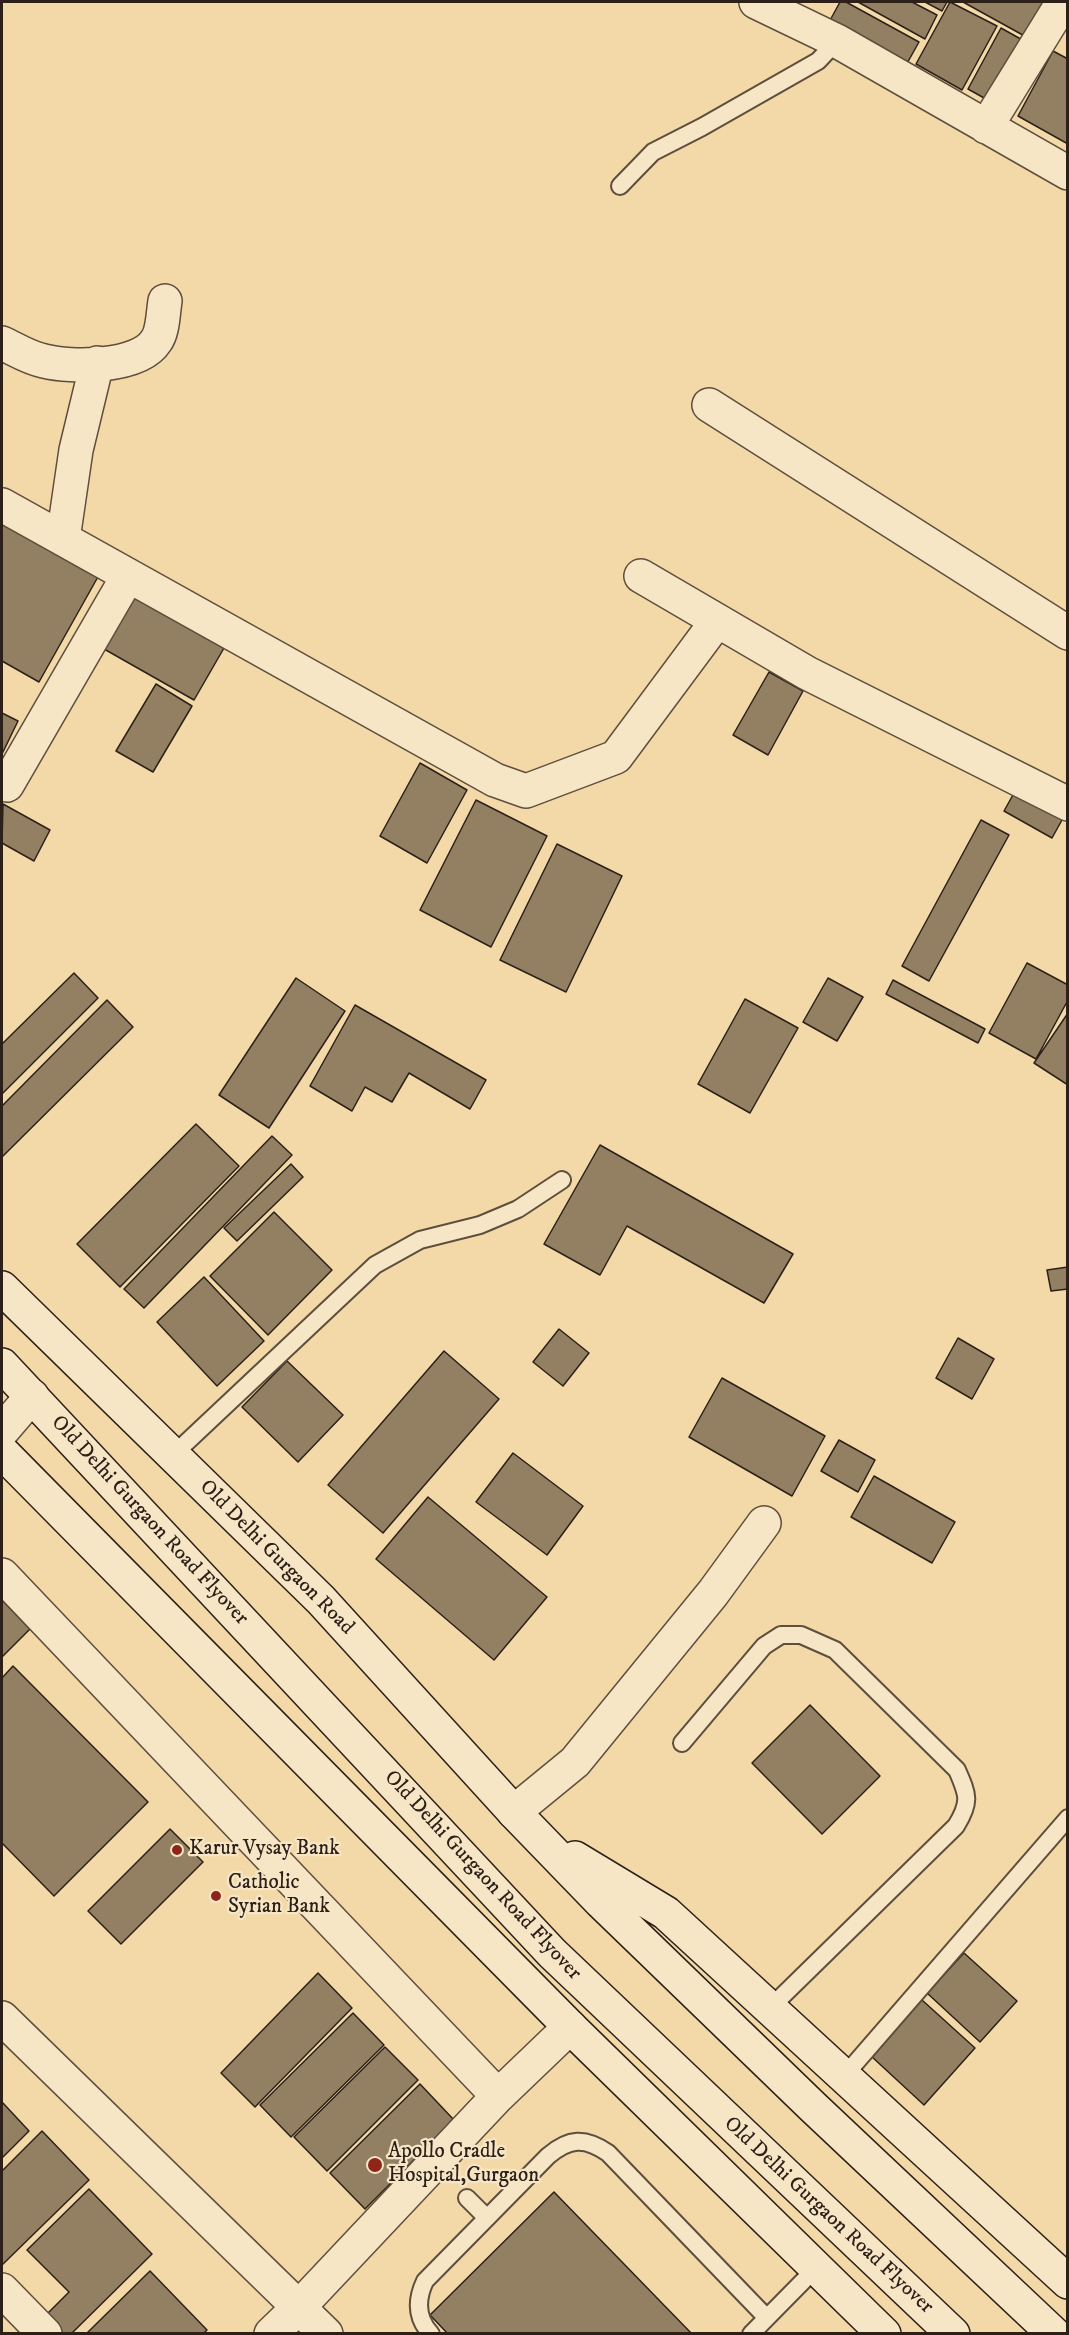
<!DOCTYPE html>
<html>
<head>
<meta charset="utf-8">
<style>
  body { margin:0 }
  #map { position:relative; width:1069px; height:2335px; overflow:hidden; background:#f3d9a8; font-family:"IM FELL DW Pica",serif }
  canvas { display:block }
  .frame { position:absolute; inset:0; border:3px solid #2c2019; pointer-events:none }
</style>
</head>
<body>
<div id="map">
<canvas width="1069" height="2335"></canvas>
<div class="frame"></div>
</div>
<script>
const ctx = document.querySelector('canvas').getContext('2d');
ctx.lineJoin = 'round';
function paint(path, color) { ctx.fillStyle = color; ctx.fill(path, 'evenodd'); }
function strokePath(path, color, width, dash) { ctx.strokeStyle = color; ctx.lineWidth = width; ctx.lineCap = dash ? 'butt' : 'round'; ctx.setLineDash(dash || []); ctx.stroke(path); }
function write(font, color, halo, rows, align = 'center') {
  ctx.font = font + ' "IM FELL DW Pica",serif'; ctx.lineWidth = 4.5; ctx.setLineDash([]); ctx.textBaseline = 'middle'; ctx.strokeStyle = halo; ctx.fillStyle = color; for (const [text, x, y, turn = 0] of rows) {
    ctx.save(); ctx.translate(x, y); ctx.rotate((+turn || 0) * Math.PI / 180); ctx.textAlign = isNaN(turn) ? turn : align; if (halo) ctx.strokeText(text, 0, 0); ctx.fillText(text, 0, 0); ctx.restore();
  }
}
const building = new Path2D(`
  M840,2H846L919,42L905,67L828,24Z
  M858,2H912L937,15L925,39Z
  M925,2H947L942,11Z
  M950,2L997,26L962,90L916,64Z
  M963,2H1051L1030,39Z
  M1001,28L1026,42L993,103L968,89Z
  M1053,51L1068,59V144L1018,116Z
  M2,520L99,575L39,682L2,661Z
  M126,593L224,648L194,700L97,645Z
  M769,672L803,691L768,755L733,735Z
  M156,684L192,706L153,772L116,751Z
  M2,713L18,721L2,754Z
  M420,763L467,790L427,863L380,836Z
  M1019,784L1067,811L1052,838L1004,811Z
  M476,800L547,836L491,947L420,910Z
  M3,804L50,830L34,861L2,843Z
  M981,820L1009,835L929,981L902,966Z
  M557,844L622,876L566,992L500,960Z
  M1027,963L1068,985V1000L1036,1059L989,1033Z
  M74,973L98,998L2,1094V1044Z
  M296,978L345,1011L269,1128L219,1095Z
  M828,978L863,997L837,1041L803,1022Z
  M893,980L985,1029L978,1043L886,994Z
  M745,999L798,1028L750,1113L698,1084Z
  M107,1000L133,1027L2,1157V1106Z
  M355,1005L486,1080L470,1109L409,1073L392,1102L365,1087L352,1111L310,1086Z
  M1068,1013V1085L1034,1063Z
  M196,1124L239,1166L120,1287L77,1244Z
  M272,1136L292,1155L144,1308L124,1289Z
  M600,1145L793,1254L764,1303L627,1226L600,1275L544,1244Z
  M291,1164L303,1177L237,1241L224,1228Z
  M274,1212L332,1270L268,1335L210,1276Z
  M1068,1267V1289L1051,1291L1047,1270Z
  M204,1277L264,1341L217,1386L157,1322Z
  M559,1329L589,1353L563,1386L533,1362Z
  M958,1338L994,1359L972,1399L936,1378Z
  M444,1351L499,1399L383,1533L328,1485Z
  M287,1361L343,1415L298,1462L242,1407Z
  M722,1378L825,1436L792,1496L689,1437Z
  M839,1440L875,1460L858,1492L821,1471Z
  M513,1453L583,1506L547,1555L476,1502Z
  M874,1476L955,1522L932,1563L851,1517Z
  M428,1497L547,1597L494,1660L376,1559Z
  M2,1600L30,1629L2,1657Z
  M13,1666L148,1802L54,1896L2,1843V1678Z
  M810,1705L880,1776L822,1834L752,1763Z
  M170,1829L203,1862L121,1944L88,1911Z
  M964,1953L1017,2001L980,2042L927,1993Z
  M318,1973L352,2008L255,2107L221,2073Z
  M922,2000L975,2048L924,2105L871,2056Z
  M353,2013L384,2045L291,2137L260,2105Z
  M385,2047L418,2080L327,2171L294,2137Z
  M420,2084L454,2120L365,2209L330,2173Z
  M2,2102L29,2131L2,2158Z
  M42,2131L89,2180L2,2265V2171Z
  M89,2189L152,2254L71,2334H46L37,2324L69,2292L27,2250Z
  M554,2192L692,2334H448L430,2315Z
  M150,2271L207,2330L203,2334H86Z`);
paint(building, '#938063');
strokePath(building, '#2c2019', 1.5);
const service = new Path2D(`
  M620,186L653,152L702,127L818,61L837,41
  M173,1455L375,1265L420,1240L480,1225L518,1209L562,1180
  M682,1743L764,1646L781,1635H801L835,1650L957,1770C968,1795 971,1802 956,1826L771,2007
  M845,2075L1068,1818
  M467,2198L487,2218
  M431,2334C416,2318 416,2300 425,2281L548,2156C569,2138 585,2137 608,2153L766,2317
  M751,2334L817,2267`);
const minor = new Path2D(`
  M756,2L837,41L1068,173
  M986,127L1063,2
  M2,343C15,349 29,358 44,361C72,368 139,368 156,341C163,332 163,313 165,301
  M709,405L1068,633
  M2,505L495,780L526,791L616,757L717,621
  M63,539L76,450L97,363
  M641,576L807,673L1068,804
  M7,785L128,576
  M2,1431L32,1396
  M2,1575L498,2096
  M514,1812L575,1762L713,1593L764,1523
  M2,2018L326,2334
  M2,2290L45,2334
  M271,2334L299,2307L498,2096L570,2027`);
const secondary = new Path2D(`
  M2,1288L321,1600L514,1812L601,1902L813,2107L1054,2334
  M2,1365L552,1953L953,2334
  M2,1452L570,2027L884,2334
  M575,1858L666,1913L1068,2282`);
strokePath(service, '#5e4e3d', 20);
strokePath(minor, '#5e4e3d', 36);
strokePath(secondary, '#2c2019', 36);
strokePath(service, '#f7e6c6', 16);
strokePath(minor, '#f7e6c6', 33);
strokePath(secondary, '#f7e6c6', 33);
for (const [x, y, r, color] of [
  [177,1850,6,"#8f2418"],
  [216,1896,6,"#8f2418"],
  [375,2165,8,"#8f2418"]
]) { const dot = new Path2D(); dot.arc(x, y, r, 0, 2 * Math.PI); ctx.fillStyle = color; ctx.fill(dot); strokePath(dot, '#f7e6c6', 2); }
write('21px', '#2c2019', '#f7e6c6', [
  ["Old Delhi Gurgaon Road Flyover",149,1521,47],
  ["Old Delhi Gurgaon Road",276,1558,45],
  ["Old Delhi Gurgaon Road Flyover",482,1876,47],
  ["Old Delhi Gurgaon Road Flyover",828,2216,43]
]);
write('21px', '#2c2019', '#f7e6c6', [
  ["Karur Vysay Bank",189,1850],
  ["Catholic",228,1884],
  ["Syrian Bank",228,1908],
  ["Apollo Cradle",388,2153],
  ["Hospital,Gurgaon",388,2177]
], 'left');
</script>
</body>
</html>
